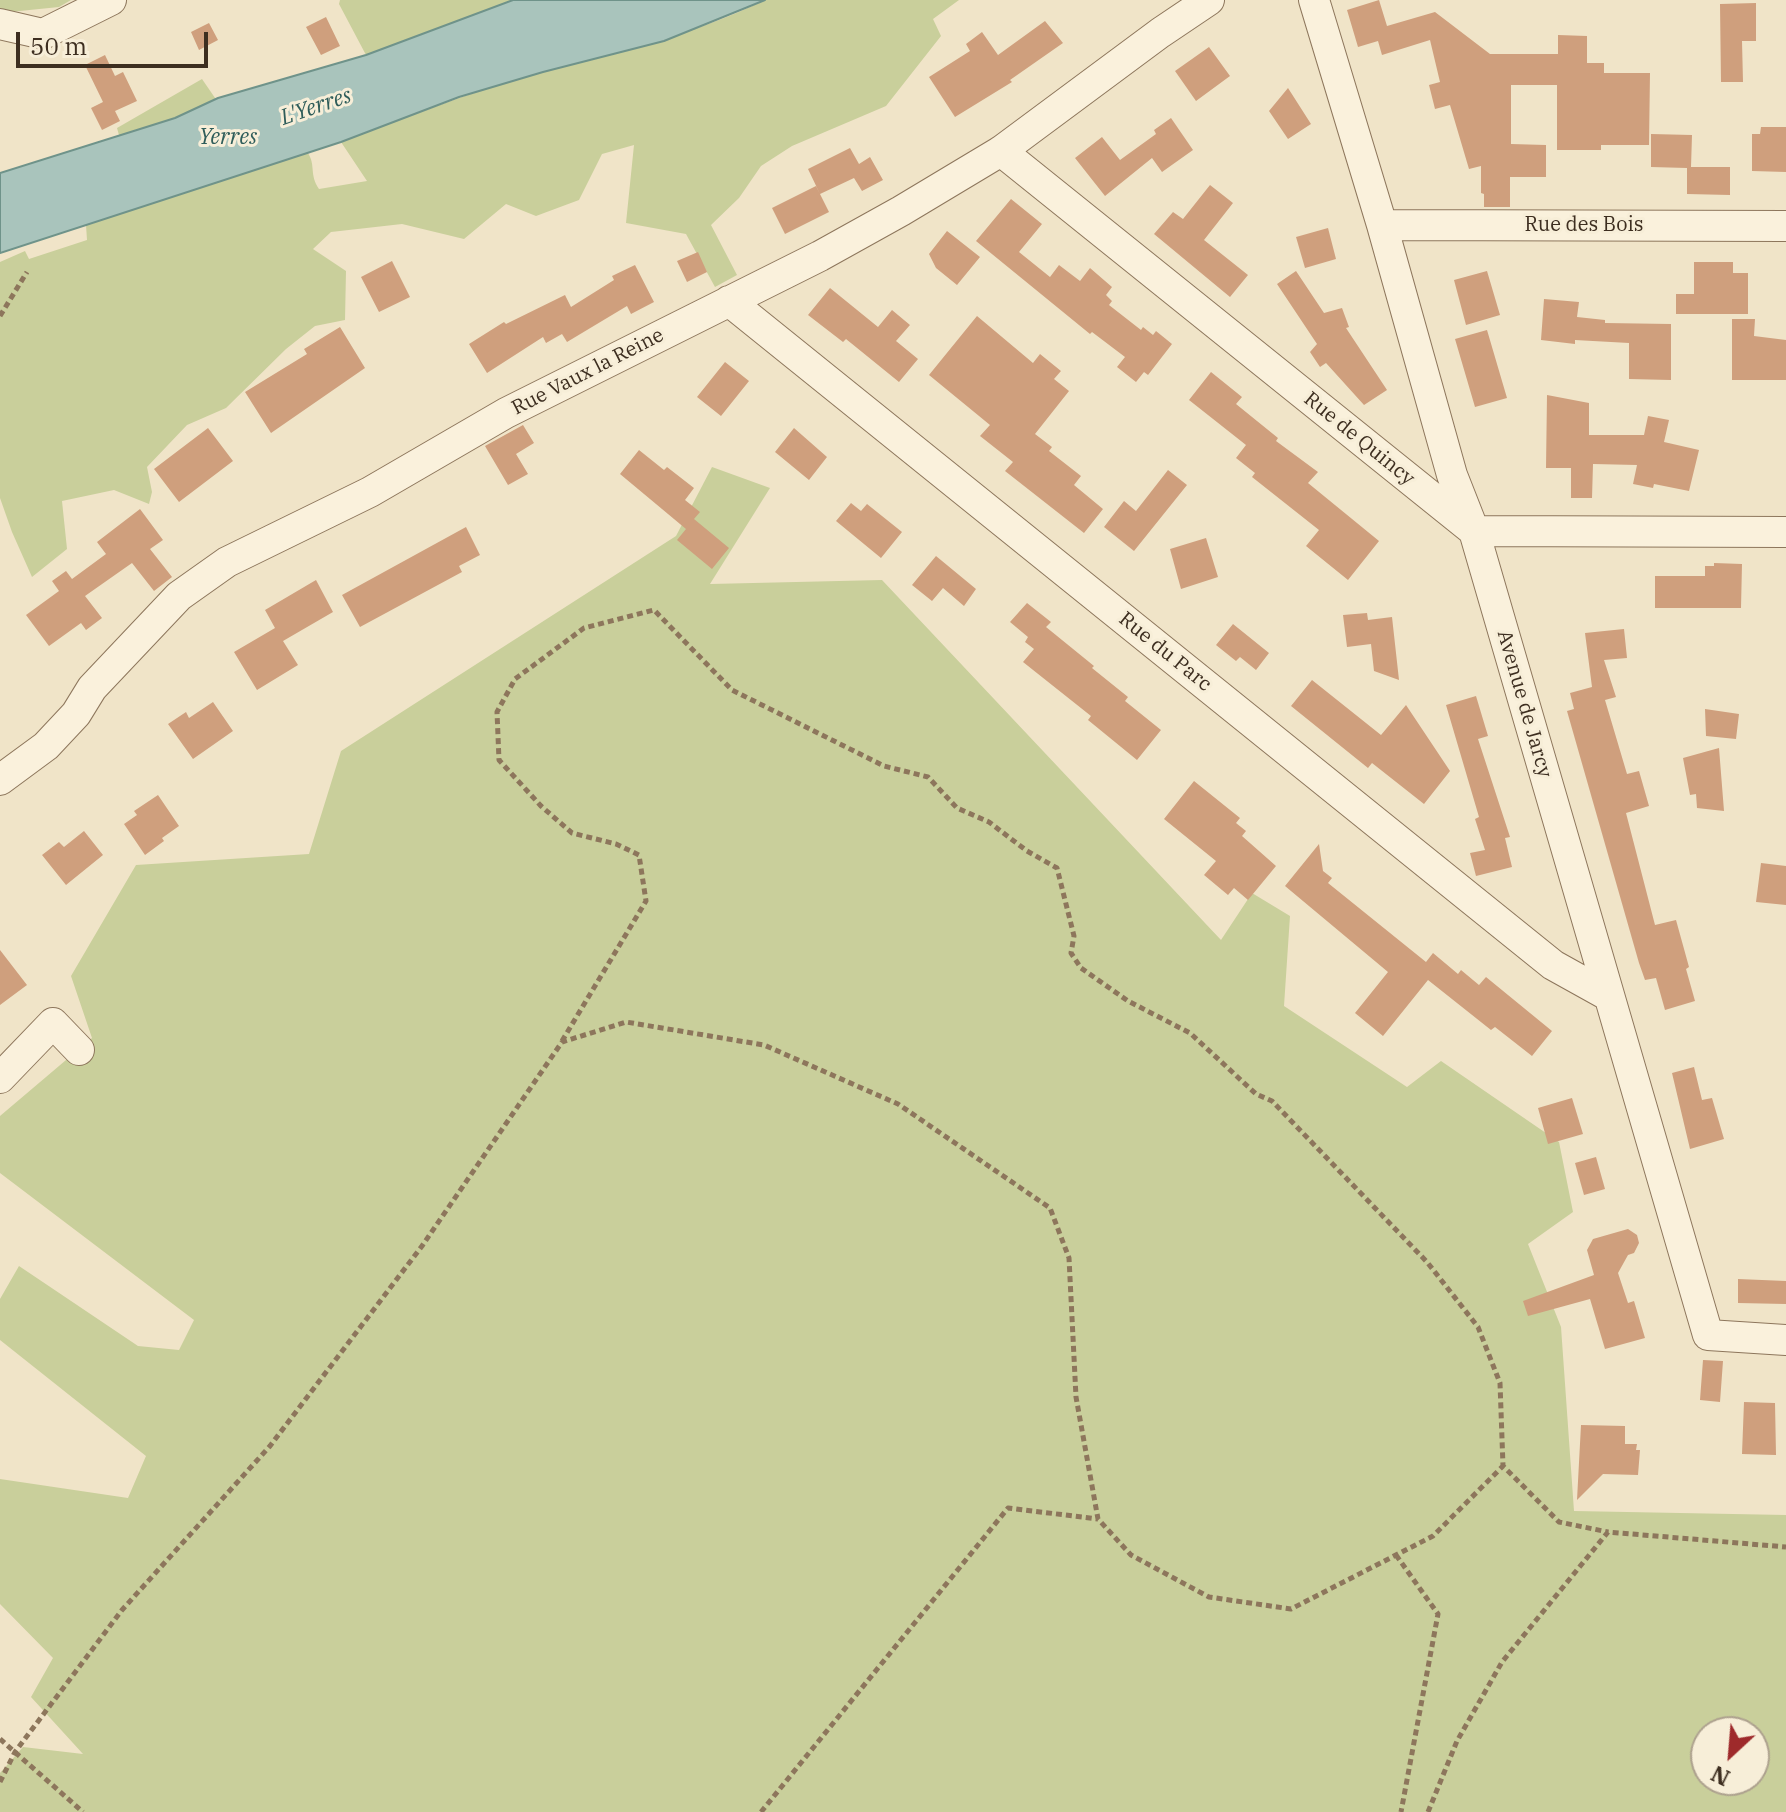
<!DOCTYPE html>
<html>
<head>
<meta charset="utf-8">
<style>
  body { margin:0 }
  #map { position:relative; width:1786px; height:1812px; overflow:hidden; background:#f0e4c8; font-family:"IBM Plex Serif",serif }
  canvas { display:block }
  .north { position:absolute; left:1690px; top:1716px; width:80px; height:80px; box-sizing:border-box; background:#f7eed8; border:2px solid #ada18e; border-radius:50%; rotate:206deg; font-size:22px; font-weight:700; line-height:32px; text-align:center; color:#3d2e20 }
  .north::after { content:''; display:block; margin:auto; width:28px; height:36px; background:#9e2a2b; clip-path:polygon(50% 0,100% 100%,50% 72%,0 100%) }
  .scale { position:absolute; left:16px; top:32px; width:192px; height:36px; box-sizing:border-box; border:4px solid #3d2e20; border-top:0; padding-left:10px; font-size:24px; line-height:28px; white-space:nowrap; color:#3d2e20; -webkit-text-stroke:6px #f7eed8; paint-order:stroke }
</style>
</head>
<body>
<div id="map">
<canvas width="1786" height="1812"></canvas>
<div class="north">N</div>
<div class="scale">50 m</div>
</div>
<script>
const ctx = document.querySelector('canvas').getContext('2d');
ctx.lineJoin = 'round';
function paint(path, color) { ctx.fillStyle = color; ctx.fill(path, 'evenodd'); }
function strokePath(path, color, width, dash) { ctx.strokeStyle = color; ctx.lineWidth = width; ctx.lineCap = dash ? 'butt' : 'round'; ctx.setLineDash(dash || []); ctx.stroke(path); }
function write(font, color, halo, rows, align = 'center') {
  ctx.font = font + ' "IBM Plex Serif",serif'; ctx.lineWidth = 6; ctx.setLineDash([]); ctx.textBaseline = 'middle'; ctx.strokeStyle = halo; ctx.fillStyle = color; for (const [text, x, y, turn = 0] of rows) {
    ctx.save(); ctx.translate(x, y); ctx.rotate((+turn || 0) * Math.PI / 180); ctx.textAlign = isNaN(turn) ? turn : align; if (halo) ctx.strokeText(text, 0, 0); ctx.fillText(text, 0, 0); ctx.restore();
  }
}
paint(new Path2D(`
  M0,0H71L59,7L0,13Z
  M340,0H513L366,55L339,4Z
  M765,0H959L933,19L941,36L886,106L792,146L761,166L739,198L711,225L737,275L715,287L686,234L626,223L634,145L602,154L579,200L536,216L506,204L464,239L402,224L331,232L313,249L346,271L345,320L315,326L286,349L226,408L187,425L147,467L152,492L149,504L114,490L62,501L67,549L32,577L12,532L0,498V262L25,251L29,259L87,240L86,225L133,210L143,150L119,135L117,128L202,79L235,127L277,163L308,153C316,166 309,174 319,189L367,181L341,142C409,117 474,90 544,71C619,51 694,35 765,0Z
  M712,467L770,488L710,584L882,580L1221,940L1252,893L1290,916L1284,1006L1407,1087L1441,1061L1559,1142L1573,1212L1528,1244L1561,1327L1574,1511L1786,1515V1812H0V1773L23,1747L83,1754L31,1697L53,1658L0,1604V1479L128,1498L146,1456L0,1340V1299L19,1266L138,1346L179,1350L194,1320L0,1173V1116L92,1038L71,976L136,865L309,854L341,751L676,536ZM1706,1732H1754V1780H1706Z`), '#c9cf9b');
const water = new Path2D(`
  M513,0H765L664,41L543,72L459,97L341,142L0,253V173L175,118L218,98L366,55Z`);
paint(water, '#a9c4bc');
strokePath(water, '#6f938a', 2);
paint(new Path2D(`
  M1379,0L1387,26L1435,12L1490,54H1558V35L1587,36V63H1604V73H1650L1649,145H1601V150H1557V85H1511V144L1546,145V177H1510V207H1484V194L1481,193V166L1469,169L1450,105L1435,109L1429,85L1440,82L1430,40L1382,55L1378,41L1358,47L1347,10Z
  M1756,3V41H1742L1743,82H1721L1720,4Z
  M326,17L340,46L321,55L306,27Z
  M1045,21L1063,43L1010,80L1012,82L955,117L929,77L970,51L966,44L982,32L998,55Z
  M209,23L218,40L199,50L191,32Z
  M1209,47L1230,76L1196,101L1175,71Z
  M105,55L115,76L123,72L137,101L115,111L120,121L102,130L91,108L103,102L85,65Z
  M1288,88L1311,124L1288,139L1269,111Z
  M1171,118L1193,150L1162,172L1152,158L1105,196L1075,158L1102,137L1120,160L1156,134L1154,130Z
  M1761,127H1786V172L1752,171V134H1760Z
  M1651,134L1692,135L1691,167H1730V195L1687,194V168L1651,167Z
  M850,148L859,164L870,157L883,180L862,191L854,178L820,194L808,169Z
  M1210,185L1233,203L1204,240L1248,275L1230,297L1154,234L1173,212L1183,219Z
  M816,186L829,212L785,234L772,208Z
  M1011,199L1042,224L1019,252L1050,277L1059,265L1080,281L1090,268L1112,287L1106,295L1112,301L1109,305L1141,330L1143,327L1153,335L1156,331L1172,344L1148,375L1144,372L1136,382L1117,367L1125,357L1092,332L1090,334L976,241Z
  M1328,228L1336,259L1305,268L1296,237Z
  M947,231L980,257L957,285L936,268L929,254Z
  M698,252L707,272L687,282L677,261Z
  M392,261L410,297L379,312L361,277Z
  M1694,262H1733V273H1748V314H1676V294H1694Z
  M635,265L654,302L631,314L627,306L567,342L562,334L546,343L543,337L487,373L469,344L504,322L506,324L565,295L571,307L614,280L612,276Z
  M1296,271L1324,313L1342,308L1349,327L1346,328L1387,390L1364,405L1326,363L1320,367L1310,352L1317,344L1277,284Z
  M1487,271L1500,315L1466,325L1454,280Z
  M830,288L878,327L892,310L910,325L896,341L918,359L899,382L846,339L843,342L808,315Z
  M1544,299L1579,302L1577,317L1605,320V323L1671,324V380L1629,379V343L1575,340V344L1541,340Z
  M977,316L1033,363L1040,354L1061,371L1054,379L1069,391L1035,434L1052,447L1049,451L1081,476L1074,485L1103,509L1084,533L1005,471L1013,462L980,436L990,425L929,375Z
  M1732,319H1755L1754,336L1786,340V380H1732Z
  M340,327L365,368L271,433L245,392L307,354L304,349Z
  M1487,330L1507,398L1475,407L1455,339Z
  M725,362L749,381L721,416L697,397Z
  M1211,372L1242,397L1236,404L1278,438L1276,441L1318,472L1308,483L1379,541L1348,580L1306,546L1319,530L1252,477L1255,473L1236,458L1246,445L1189,400Z
  M1547,395L1589,403V435H1644L1648,416L1669,420L1664,442L1699,450L1689,491L1654,484L1653,488L1633,484L1637,465L1593,464L1592,498H1571V468H1546Z
  M523,425L534,443L516,454L528,474L508,485L485,446Z
  M208,428L233,461L179,502L154,469Z
  M794,428L827,457L809,480L775,452Z
  M639,450L664,470L667,467L694,488L685,500L700,512L694,519L729,548L712,569L677,540L686,529L620,474Z
  M1168,470L1187,485L1134,551L1104,527L1124,501L1136,511Z
  M851,503L861,511L867,504L902,532L881,558L836,521Z
  M140,509L163,540L150,549L172,577L154,591L132,563L85,596L102,618L86,630L81,623L49,646L26,615L59,591L52,581L66,571L72,579L106,554L97,542Z
  M466,527L480,555L459,566L462,572L360,627L342,595Z
  M1206,538L1218,577L1181,589L1170,549Z
  M936,556L976,589L964,606L943,588L932,601L912,585Z
  M1714,563L1742,564L1741,608H1655V576H1705V566H1714Z
  M316,580L333,612L283,641L298,665L257,690L234,652L275,628L265,610Z
  M1027,603L1051,622L1046,627L1094,666L1092,668L1128,697L1125,701L1161,730L1137,760L1088,720L1091,716L1023,662L1034,649L1025,642L1028,637L1010,622Z
  M1367,613L1368,620L1392,617L1399,680L1374,671L1371,644L1347,647L1343,615Z
  M1233,624L1269,653L1256,670L1240,657L1236,661L1216,645Z
  M1624,629L1627,658L1604,660L1616,697L1605,700L1627,774L1639,771L1649,806L1626,813L1655,925L1676,920L1689,967L1686,969L1695,1001L1665,1010L1656,978L1645,980L1639,963L1567,711L1574,709L1570,693L1592,687L1585,633Z
  M1312,680L1381,735L1406,705L1450,771L1424,804L1372,763L1368,768L1291,706Z
  M1476,696L1488,736L1478,739L1510,837L1505,838L1512,867L1476,876L1470,853L1485,850L1475,819L1479,817L1446,705Z
  M213,702L233,731L193,759L168,724L186,712L189,718Z
  M1705,709L1739,714L1736,739L1706,736Z
  M1719,748L1724,811L1697,808L1696,794L1690,795L1683,758Z
  M1194,781L1240,818L1236,823L1246,831L1242,836L1276,866L1248,900L1234,888L1228,895L1204,875L1216,861L1164,819Z
  M158,795L179,826L162,838L164,841L145,855L124,824L137,815L134,811Z
  M84,831L103,855L66,885L42,855L59,842L64,847Z
  M1319,844L1323,871L1332,878L1328,883L1426,962L1433,953L1458,974L1461,970L1479,985L1486,977L1552,1031L1532,1056L1495,1027L1491,1030L1428,980L1383,1036L1355,1013L1388,972L1285,886Z
  M1761,863L1786,866V905L1756,902Z
  M0,950L27,985L0,1005Z
  M1694,1067L1702,1100L1712,1098L1724,1139L1690,1149L1672,1073Z
  M1572,1098L1583,1134L1548,1144L1538,1108Z
  M1596,1157L1605,1189L1584,1195L1575,1163Z
  M1628,1229L1637,1235L1639,1243L1634,1253L1628,1255L1618,1273L1628,1303L1634,1301L1645,1338L1605,1349L1590,1299L1528,1316L1523,1301L1594,1275L1587,1250L1593,1239Z
  M1738,1279L1786,1281V1304L1738,1303Z
  M1703,1360L1723,1361L1720,1402L1700,1400Z
  M1744,1402L1775,1403L1776,1455L1742,1454Z
  M1581,1425L1625,1426V1444H1637L1636,1450H1640L1638,1475L1603,1474L1577,1500Z`), '#cf9f7d');
const minor = new Path2D(`
  M1314,0L1382,225L1452,475L1474,531L1708,1335L1786,1340
  M0,24L43,34L111,0
  M1001,151L1474,531L1786,532
  M1382,225L1786,226
  M729,301L1553,965L1607,995
  M0,780L46,746L76,714L92,688L179,596L227,562L370,492L506,413L820,256L901,211L1001,151L1160,33L1209,0
  M0,1078L53,1023L79,1050`);
strokePath(minor, '#8d765c', 32);
strokePath(new Path2D(`
  M0,316L27,272
  M562,1041L646,901L639,855L616,844L572,833L541,806L499,760L497,712L515,679L584,628L654,610L732,690L884,766L928,777L957,808L989,822L1027,851L1057,868L1074,936L1071,953L1081,968L1128,1001L1190,1033L1256,1094L1272,1101L1427,1262L1478,1327L1500,1383L1503,1466L1559,1522L1608,1532
  M1396,1555L1438,1614L1401,1812
  M0,1739L83,1812
  M0,1782L15,1752L122,1610L270,1446L422,1246L562,1042L626,1022L764,1045L898,1104L1050,1208L1069,1258L1076,1397L1098,1519L1131,1555L1209,1597L1291,1609L1433,1536L1503,1466
  M761,1812L1008,1508L1098,1519
  M1428,1812L1457,1741L1502,1662L1608,1532L1786,1547`), '#8d765c', 5, [6, 4]);
strokePath(minor, '#faf1dc', 30);
write('20px', '#3d2e20', '#f7eed8', [
  ["Rue des Bois",1584,225],
  ["Rue Vaux la Reine",588,372,-27],
  ["Rue de Quincy",1359,439,39],
  ["Rue du Parc",1165,652,39],
  ["Avenue de Jarcy",1524,704,74]
]);
write('italic 22px', '#2f5d5a', '#f7eed8', [
  ["L'Yerres",316,107,-19],
  ["Yerres",228,138]
]);
</script>
</body>
</html>
